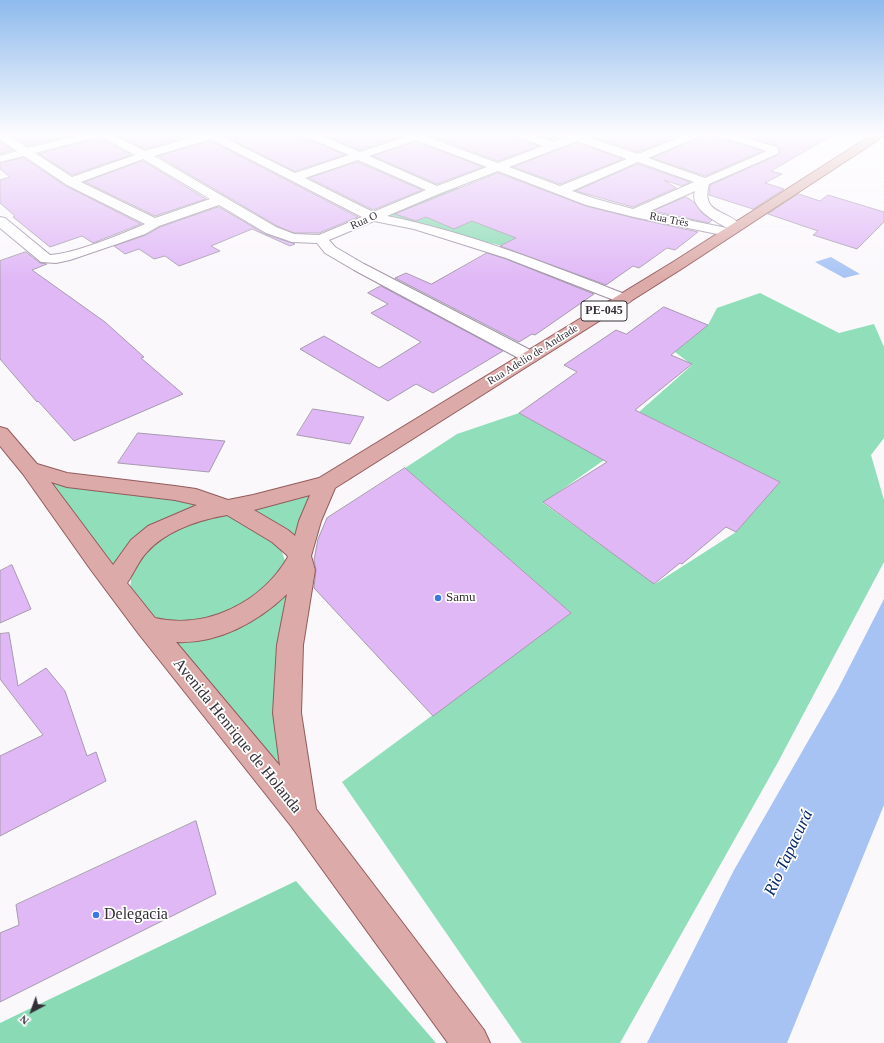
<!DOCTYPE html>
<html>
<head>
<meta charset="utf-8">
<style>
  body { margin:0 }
  #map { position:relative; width:884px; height:1043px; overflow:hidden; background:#fbf8fc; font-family:"Times New Roman",serif }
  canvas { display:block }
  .north { position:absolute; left:12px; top:991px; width:40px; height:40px; -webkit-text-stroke:3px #fff; paint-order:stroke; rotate:221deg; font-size:11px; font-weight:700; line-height:16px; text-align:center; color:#342f37 }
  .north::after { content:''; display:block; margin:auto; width:14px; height:18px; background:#342f37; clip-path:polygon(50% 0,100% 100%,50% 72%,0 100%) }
</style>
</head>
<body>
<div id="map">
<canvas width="884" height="1043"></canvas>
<div class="north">N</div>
</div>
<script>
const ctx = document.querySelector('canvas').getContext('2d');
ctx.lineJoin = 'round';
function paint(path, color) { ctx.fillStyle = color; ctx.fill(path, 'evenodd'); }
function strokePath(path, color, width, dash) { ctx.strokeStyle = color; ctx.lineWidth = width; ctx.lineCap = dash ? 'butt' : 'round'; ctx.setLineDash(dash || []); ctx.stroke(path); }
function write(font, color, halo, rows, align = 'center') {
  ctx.font = font + ' "Times New Roman",serif'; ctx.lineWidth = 3.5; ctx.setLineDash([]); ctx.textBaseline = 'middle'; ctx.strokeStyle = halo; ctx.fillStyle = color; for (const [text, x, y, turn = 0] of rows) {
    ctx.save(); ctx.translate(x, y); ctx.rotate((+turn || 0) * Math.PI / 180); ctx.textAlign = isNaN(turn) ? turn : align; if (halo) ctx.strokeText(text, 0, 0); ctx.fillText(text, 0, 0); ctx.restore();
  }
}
paint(new Path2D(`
  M760,293L839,333L874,324L884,347V438L871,455L884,500V562L777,764L620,1043H522L342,782L571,613L405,468L457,434L519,413L604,460L543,503L655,584L736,532L780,482L639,412L692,365L675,352L708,325L717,308Z
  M39,475L203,502L178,513L116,576Z
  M318,490L299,547L237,506Z
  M228,509L280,546L285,561L280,578L263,592L208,625H174L153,616L130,593L132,563L149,541Z
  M292,578L284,781L161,633L217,635Z`), '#91deba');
paint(new Path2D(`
  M454,186L485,202L530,201L514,249L384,216Z
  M296,881L436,1043H0V1023Z`), '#8adab5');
paint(new Path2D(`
  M831,257L860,274L844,278L815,262Z
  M884,599V805L787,1043H647L734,870L838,689Z`), '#a7c3f4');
const building = new Path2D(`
  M7,134H82L28,146Z
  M113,134H200L145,149Z
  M219,134H303L304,137L345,155L295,171Z
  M320,134H403L404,136L360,150Z
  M432,134H513L514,137L539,146L498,161L430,136Z
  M531,134H573L553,140Z
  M592,134H685L638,152L590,136Z
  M702,134H716L718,137L763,151L705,176L652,158L701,137Z
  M736,134H835L771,171L782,174L765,183L784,189L753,209L709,195L710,185L778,155L780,151L777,146Z
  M100,138L131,155L72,175L39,154Z
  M211,141L358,217L319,233H294L277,226L158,156Z
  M0,142L13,150L0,154Z
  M416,142L483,167L437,184L373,156Z
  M577,143L623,159L560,184L513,167Z
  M24,158L66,186L141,224L93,243L82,236L50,247L13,217L15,216L0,203V180L10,177L0,169V163Z
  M143,161L206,199L155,216L85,182Z
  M358,162L422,190L373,210L309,178Z
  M638,164L690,182L682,186L664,180L676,188L633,207L576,191Z
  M498,173L586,206L634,218L698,232L675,250L667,248L639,268L633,266L606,285L500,246L516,238L472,221L454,229L426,217L416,221L395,214Z
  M799,194L820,201L828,195L884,212V222L857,249L813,235L818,231L768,214Z
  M686,197L694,202L703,214L712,220L709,223L653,211Z
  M219,207L265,234L295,244L290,246L252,229L211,246L220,251L179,266L165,256L154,259L139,249L125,254L114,246L146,235L160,227Z
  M26,252L40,263L47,264L32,270L105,322L144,357L141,358L183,394L74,441L38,401L37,402L0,359V261Z
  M487,253L506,259L594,294L535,335L532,334L519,342L395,278L406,273L431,284Z
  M381,286L503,351L433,393L416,384L388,401L300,349L324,336L379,368L421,342L371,313L388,304L368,293Z
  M664,307L708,325L671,355L692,364L635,410L780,482L736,532L726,527L682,564L680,563L654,584L543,502L607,462L519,413L577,372L564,365L616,330L626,334Z
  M313,409L364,417L350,444L297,435Z
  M138,433L225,441L209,472L118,463Z
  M405,468L571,613L433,716L314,588L316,570L314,560L318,539L327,518Z
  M12,565L31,609L0,623V571Z
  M9,633L18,686L46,668L65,691L87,756L96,752L106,781L0,836V756L43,735L0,679V634Z
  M196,821L216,894L0,1002V933L19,925L16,905Z`);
paint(building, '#e0b8f6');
strokePath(building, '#a69aad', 1);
const minor = new Path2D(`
  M0,134H5L28,148L86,134H111L145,151L204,134H217L295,173L349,155L305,136L304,134H317L360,152L406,137L404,134H430L427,137L498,163L543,146L515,136L514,134H528L553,142L576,134H591L587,137L638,154L688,134H701L700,136L648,158L705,178L767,151L718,136L717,134H732L777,147L779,152L777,154L709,184C700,216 730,209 742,227L740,230H733L734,232L732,235L727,236L634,217L586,205L498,171L441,193L387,216C471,233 550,265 630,296L632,299L630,302L624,304L506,258L414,229L374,221L329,240L335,247L364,264L536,353L539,357L536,361L530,362L524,361L354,270L325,253L317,243L292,242L266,233L219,205L159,226L145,234L117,244L70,260L56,263L41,262L0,228V217L5,218L50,255C73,254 122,234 145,224L67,185L24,156L0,162V156L17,151L0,140ZM100,136L135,155L72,177L35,153ZM211,139L362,217L319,235L294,234L276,227L154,156ZM416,140L487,167L437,186L369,156ZM577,141L627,159L560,186L509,167ZM143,159L210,199L155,218L81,182ZM358,160L426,190L373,212L305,178ZM638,162L694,182L633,209L596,199L572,191ZM695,191C689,208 715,221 727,228L648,212Z`);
const primary = new Path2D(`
  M873,134H884V136L683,268L335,488L321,521L311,556L315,570L303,645L301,713L316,809L484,1030L490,1043H448L291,826L138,633L91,570L23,474L0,446V427L7,429L37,464L67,473L175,486L196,489L228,500L253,495L319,478L673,262ZM51,482L67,487L175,500L197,505L148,526L131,540L113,565ZM310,495L299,521L295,536L288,530L254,510ZM227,515L272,542L287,555L288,557C262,602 207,630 155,618L127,583C134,573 139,560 147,552C167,530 199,520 227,515ZM287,594L277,645L273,713L280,766L176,642C218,644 258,622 287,594Z`);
strokePath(minor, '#9f92a6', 2);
strokePath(primary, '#925b5c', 2);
paint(minor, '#fff');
paint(primary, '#dcaba9');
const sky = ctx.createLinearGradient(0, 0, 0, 280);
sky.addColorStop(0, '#8ebaed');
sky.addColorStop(0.48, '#fdfcfe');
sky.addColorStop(1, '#fdfcfe00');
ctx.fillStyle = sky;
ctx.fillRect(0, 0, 884, 280);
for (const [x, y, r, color] of [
  [438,598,4,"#3b78e7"],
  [96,915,4,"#3b78e7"]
]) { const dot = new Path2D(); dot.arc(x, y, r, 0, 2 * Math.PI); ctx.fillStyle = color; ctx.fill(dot); strokePath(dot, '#fff', 1.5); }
write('11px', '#342f37', '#fff', [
  ["Rua Três",669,220,11],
  ["Rua O",364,221,-24],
  ["Rua Adelio de Andrade",533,355,-32]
]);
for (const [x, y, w] of [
  [604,311,46]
]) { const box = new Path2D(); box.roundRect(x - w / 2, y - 10, w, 20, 3); ctx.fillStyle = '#fff'; ctx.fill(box); strokePath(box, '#342f37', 1); }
write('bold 12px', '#342f37', null, [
  ["PE-045",604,311]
]);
write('13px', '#342f37', '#fff', [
  ["Samu",446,598]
], 'left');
write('16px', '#342f37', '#fff', [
  ["Avenida Henrique de Holanda",237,736,51]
]);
write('16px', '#342f37', '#fff', [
  ["Delegacia",104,915]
], 'left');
write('italic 17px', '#05286c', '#fff', [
  ["Rio Tapacurá",789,853,-65]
]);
</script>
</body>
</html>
